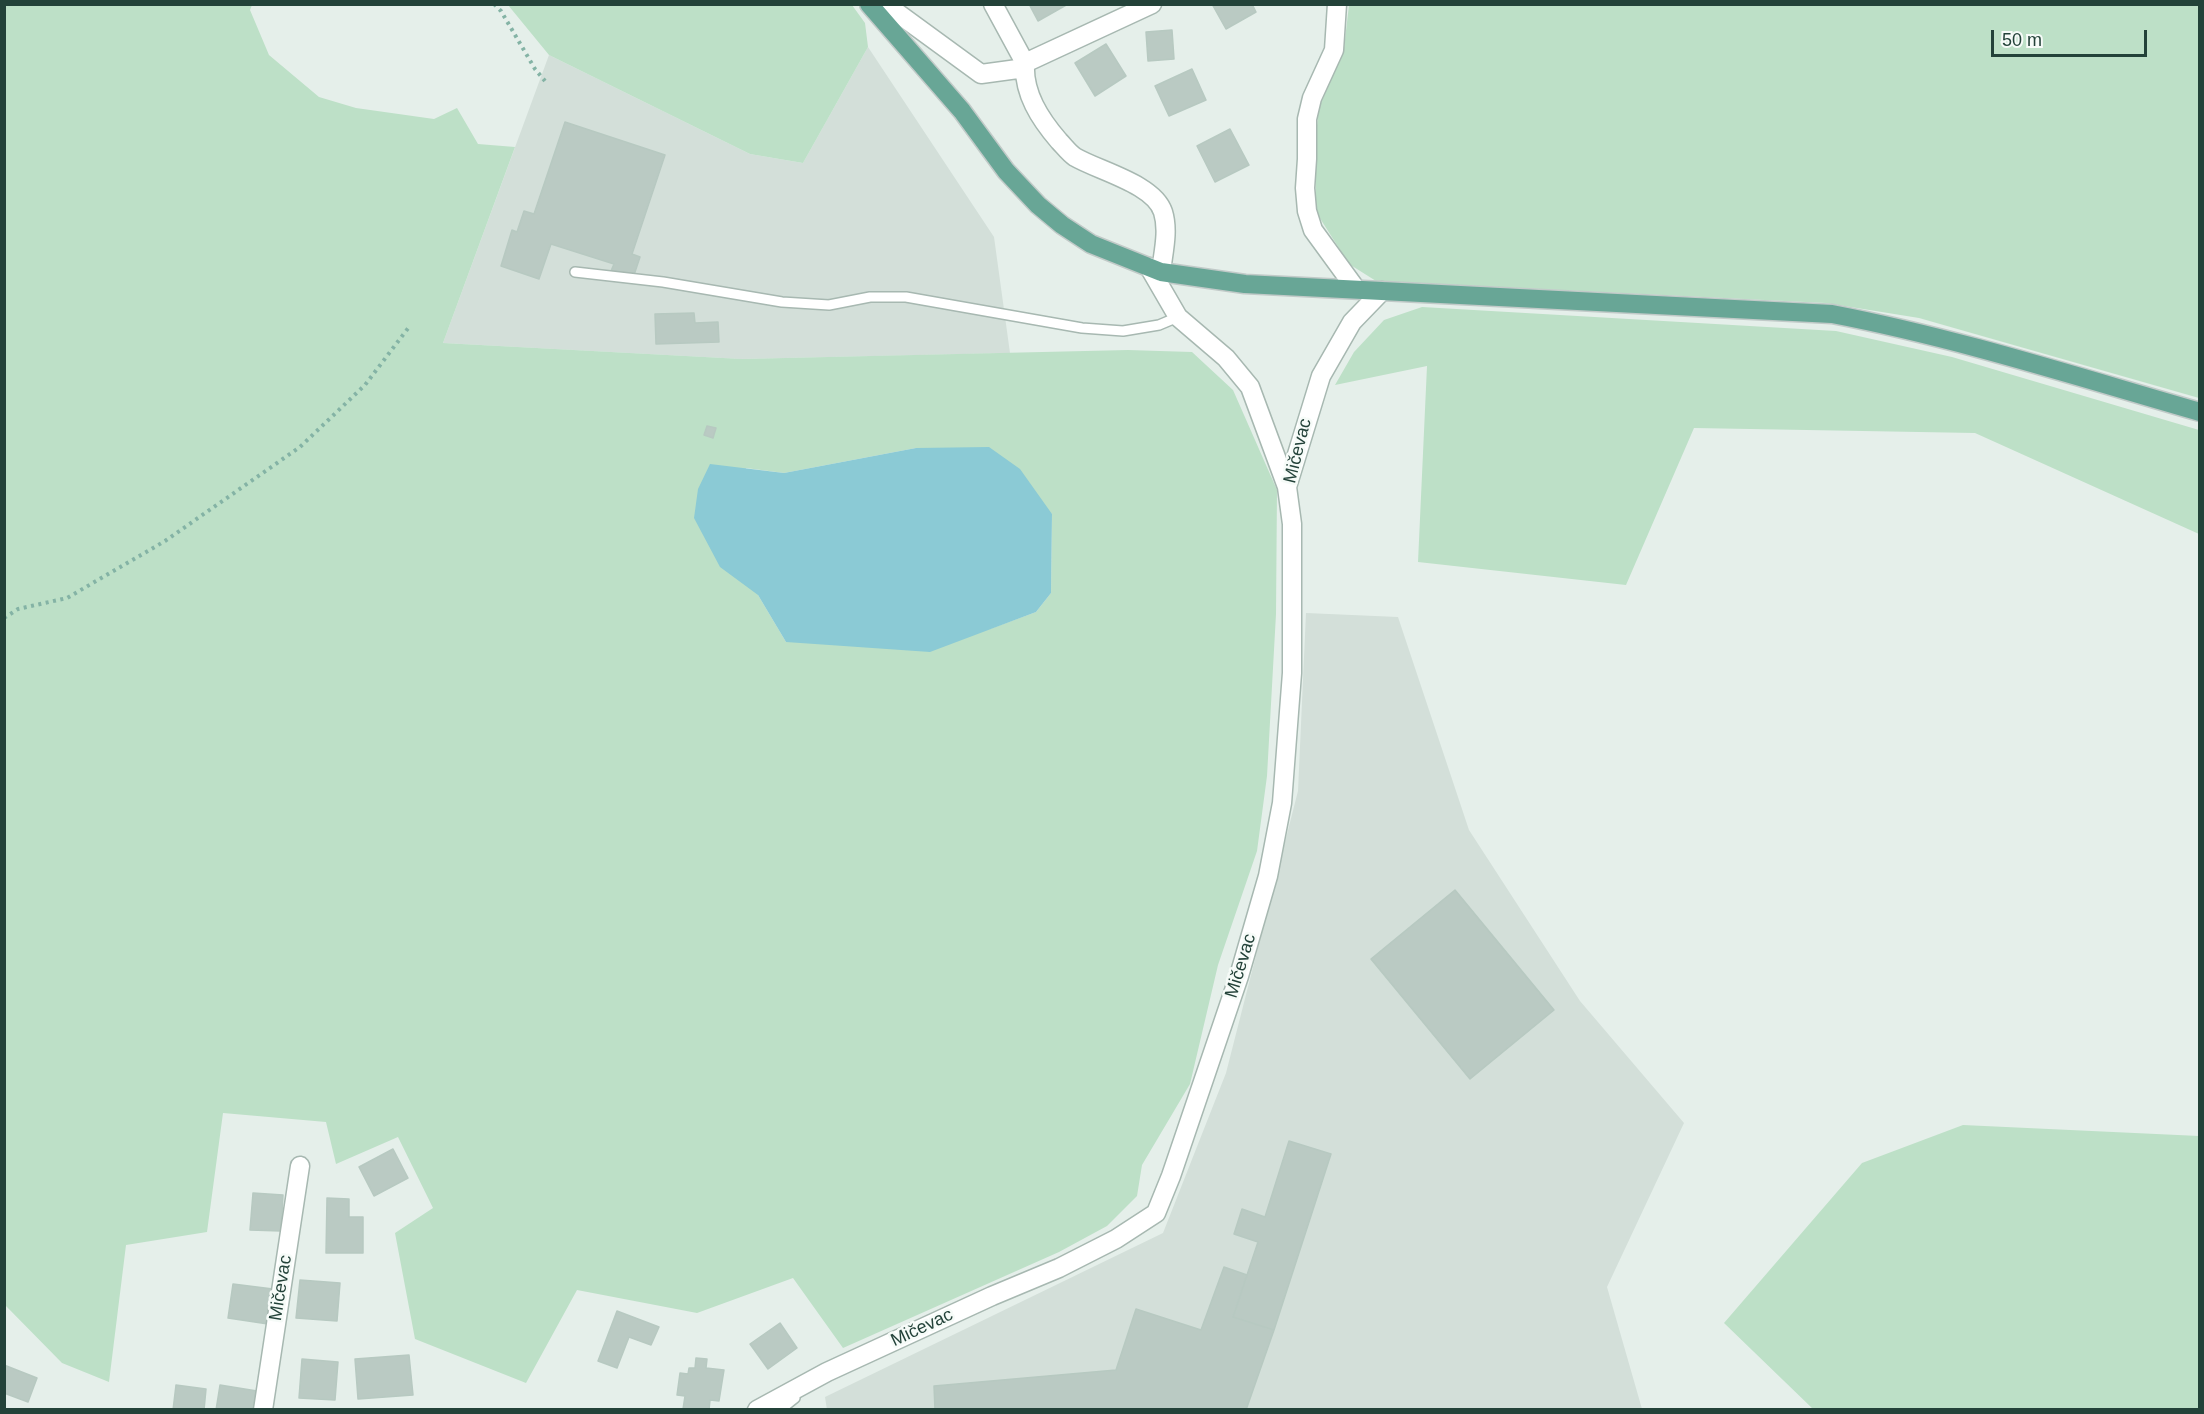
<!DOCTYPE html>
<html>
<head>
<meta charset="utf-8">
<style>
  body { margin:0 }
  #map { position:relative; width:2204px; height:1414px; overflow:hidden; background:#e5efea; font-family:Helvetica,sans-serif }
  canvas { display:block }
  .frame { position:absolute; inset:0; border:6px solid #234239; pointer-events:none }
  .scale { position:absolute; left:1991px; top:30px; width:156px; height:27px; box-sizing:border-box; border:3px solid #234239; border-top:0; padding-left:8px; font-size:18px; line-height:21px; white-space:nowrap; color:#234239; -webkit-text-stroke:4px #f6fbf8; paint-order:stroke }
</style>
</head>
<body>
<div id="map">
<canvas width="2204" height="1414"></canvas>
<div class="frame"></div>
<div class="scale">50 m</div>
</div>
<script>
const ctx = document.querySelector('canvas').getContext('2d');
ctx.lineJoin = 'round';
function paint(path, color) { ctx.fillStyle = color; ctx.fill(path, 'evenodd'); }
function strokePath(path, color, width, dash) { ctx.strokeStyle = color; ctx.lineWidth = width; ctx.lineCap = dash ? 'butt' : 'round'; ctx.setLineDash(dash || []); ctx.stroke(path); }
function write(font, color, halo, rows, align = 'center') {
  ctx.font = font + ' Helvetica,sans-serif'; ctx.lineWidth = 5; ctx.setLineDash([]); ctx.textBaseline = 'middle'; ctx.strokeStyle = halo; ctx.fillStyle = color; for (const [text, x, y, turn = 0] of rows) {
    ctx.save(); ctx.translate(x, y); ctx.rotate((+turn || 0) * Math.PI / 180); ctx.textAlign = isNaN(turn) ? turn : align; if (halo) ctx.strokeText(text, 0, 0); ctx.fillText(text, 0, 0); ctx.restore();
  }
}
paint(new Path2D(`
  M868,47L994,237L1010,353L741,359L443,343L549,55L750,154L803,163Z
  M1306,613L1398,617L1469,830L1580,1001L1684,1123L1607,1287L1642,1409L827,1410L825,1397L1163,1233L1226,1073L1298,791Z`), '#d3dfd9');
paint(new Path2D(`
  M4,5H252L250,10L269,55L319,97L356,108L434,119L457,108L478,144L515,147L443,343L742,359L1128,350L1192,352L1233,390L1277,490L1276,614L1267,776L1257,851L1218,965L1190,1084L1142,1165L1137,1196L1107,1226L1059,1252L843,1348L793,1278L697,1313L577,1290L526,1383L415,1339L395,1233L433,1208L398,1137L336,1164L326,1122L223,1113L207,1232L126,1245L109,1382L62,1363L5,1305ZM916,448L1052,514L1051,593L1036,612L990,629L786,642L758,595L746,468L784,473Z
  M508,5H852L865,23L868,47L803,163L750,154L549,55Z
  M1349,5H2199V398L1919,318L1826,303L1376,281L1349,264L1316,212L1315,143L1319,108L1344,48Z
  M1422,307L1836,331L1952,357L2199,430V534L1975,433L1694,428L1626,585L1418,562L1427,366L1335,385L1354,352L1384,320Z
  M1963,1125L2199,1136V1409H1813L1724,1323L1862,1163Z`), '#bde0c7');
paint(new Path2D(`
  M989,447L1020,469L1052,514L1051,593L1036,612L930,652L786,642L758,595L720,567L694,518L698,489L710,464L784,473L916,448Z`), '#8bcad5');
const building = new Path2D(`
  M1029,4H1068L1038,21Z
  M1212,4H1252L1256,12L1226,29Z
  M1172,30L1174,59L1148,61L1146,32Z
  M1106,44L1126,76L1095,96L1075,63Z
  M1192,69L1206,100L1169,116L1155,86Z
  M565,122L665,155L632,254L640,257L633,278L611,271L614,264L551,244L539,279L501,266L512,230L517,232L524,211L534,214Z
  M1230,129L1249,165L1215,182L1197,146Z
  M694,313L695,323L718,322L719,342L656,344L655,314Z
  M707,426L716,428L713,438L704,435Z
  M1455,890L1554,1010L1470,1079L1371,959Z
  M1289,1141L1331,1154L1274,1330L1233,1317L1258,1242L1234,1234L1242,1209L1265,1217Z
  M393,1149L408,1178L374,1196L359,1167Z
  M253,1193L283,1195L281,1231L250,1230Z
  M327,1198L349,1199V1217H363V1253H326Z
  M1224,1267L1247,1275L1233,1317L1274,1330L1246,1410H935L934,1386L1116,1370L1136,1309L1201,1330Z
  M300,1280L340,1283L337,1321L296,1318Z
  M233,1284L273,1289L268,1324L228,1318Z
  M617,1311L659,1327L651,1345L629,1337L617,1368L598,1361Z
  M780,1323L797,1348L768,1369L750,1344Z
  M409,1355L413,1395L358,1399L355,1359Z
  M696,1358L707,1359L706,1368L724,1370L719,1401L710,1400L709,1410L683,1409L685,1396L677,1395L680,1373L688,1374L689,1368H695Z
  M302,1359L338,1362L335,1400L299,1398Z
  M4,1365L37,1378L28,1402L4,1393Z
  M176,1385L206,1389L204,1410H173Z
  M220,1385L257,1391L255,1410H216Z`);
paint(building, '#bacac3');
strokePath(building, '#b7c9c1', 1.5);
const lane = new Path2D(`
  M575,272L663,282L782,302L829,305L870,297H906L1082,328L1123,331L1159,325L1178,317
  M780,1410L795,1398`);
const street = new Path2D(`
  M882,4L892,9L981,74L1025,68
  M993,4L1025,63
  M1152,4L1025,63C1023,93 1040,119 1059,141C1064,146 1069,153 1075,157C1099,171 1154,184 1163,212C1169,231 1163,253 1161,272
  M1337,4L1334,50L1312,98L1307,119V159L1305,188L1307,211L1313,230L1356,289
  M1149,267L1178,317L1226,358L1250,387L1287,487
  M263,1410L300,1166
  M757,1410L827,1372L992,1296L1059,1268L1116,1239L1156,1213L1171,1176L1239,976L1268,876L1282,803L1292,673V524L1287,487L1321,376L1352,322L1382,291`);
const primary = new Path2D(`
  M869,4L962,111L1006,171L1038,205L1062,225L1091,244L1161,272L1245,284L1832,314C1957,338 2078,377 2200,412`);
strokePath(lane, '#a7b8b1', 12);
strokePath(street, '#a7b8b1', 21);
strokePath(primary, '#c1cac8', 21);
strokePath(new Path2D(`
  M494,4L501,11L535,69L545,81
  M4,618L18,609L67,598L165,541L300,447L365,385L409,327`), '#84b3a5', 4, [3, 4.5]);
strokePath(lane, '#fff', 9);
strokePath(street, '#fff', 18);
strokePath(primary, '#68a696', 18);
write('18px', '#234239', '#f6fbf8', [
  ["Mičevac",1298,451,-76],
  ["Mičevac",1241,966,-73],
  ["Mičevac",281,1288,-81],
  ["Mičevac",922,1328,-25]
]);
</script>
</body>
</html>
